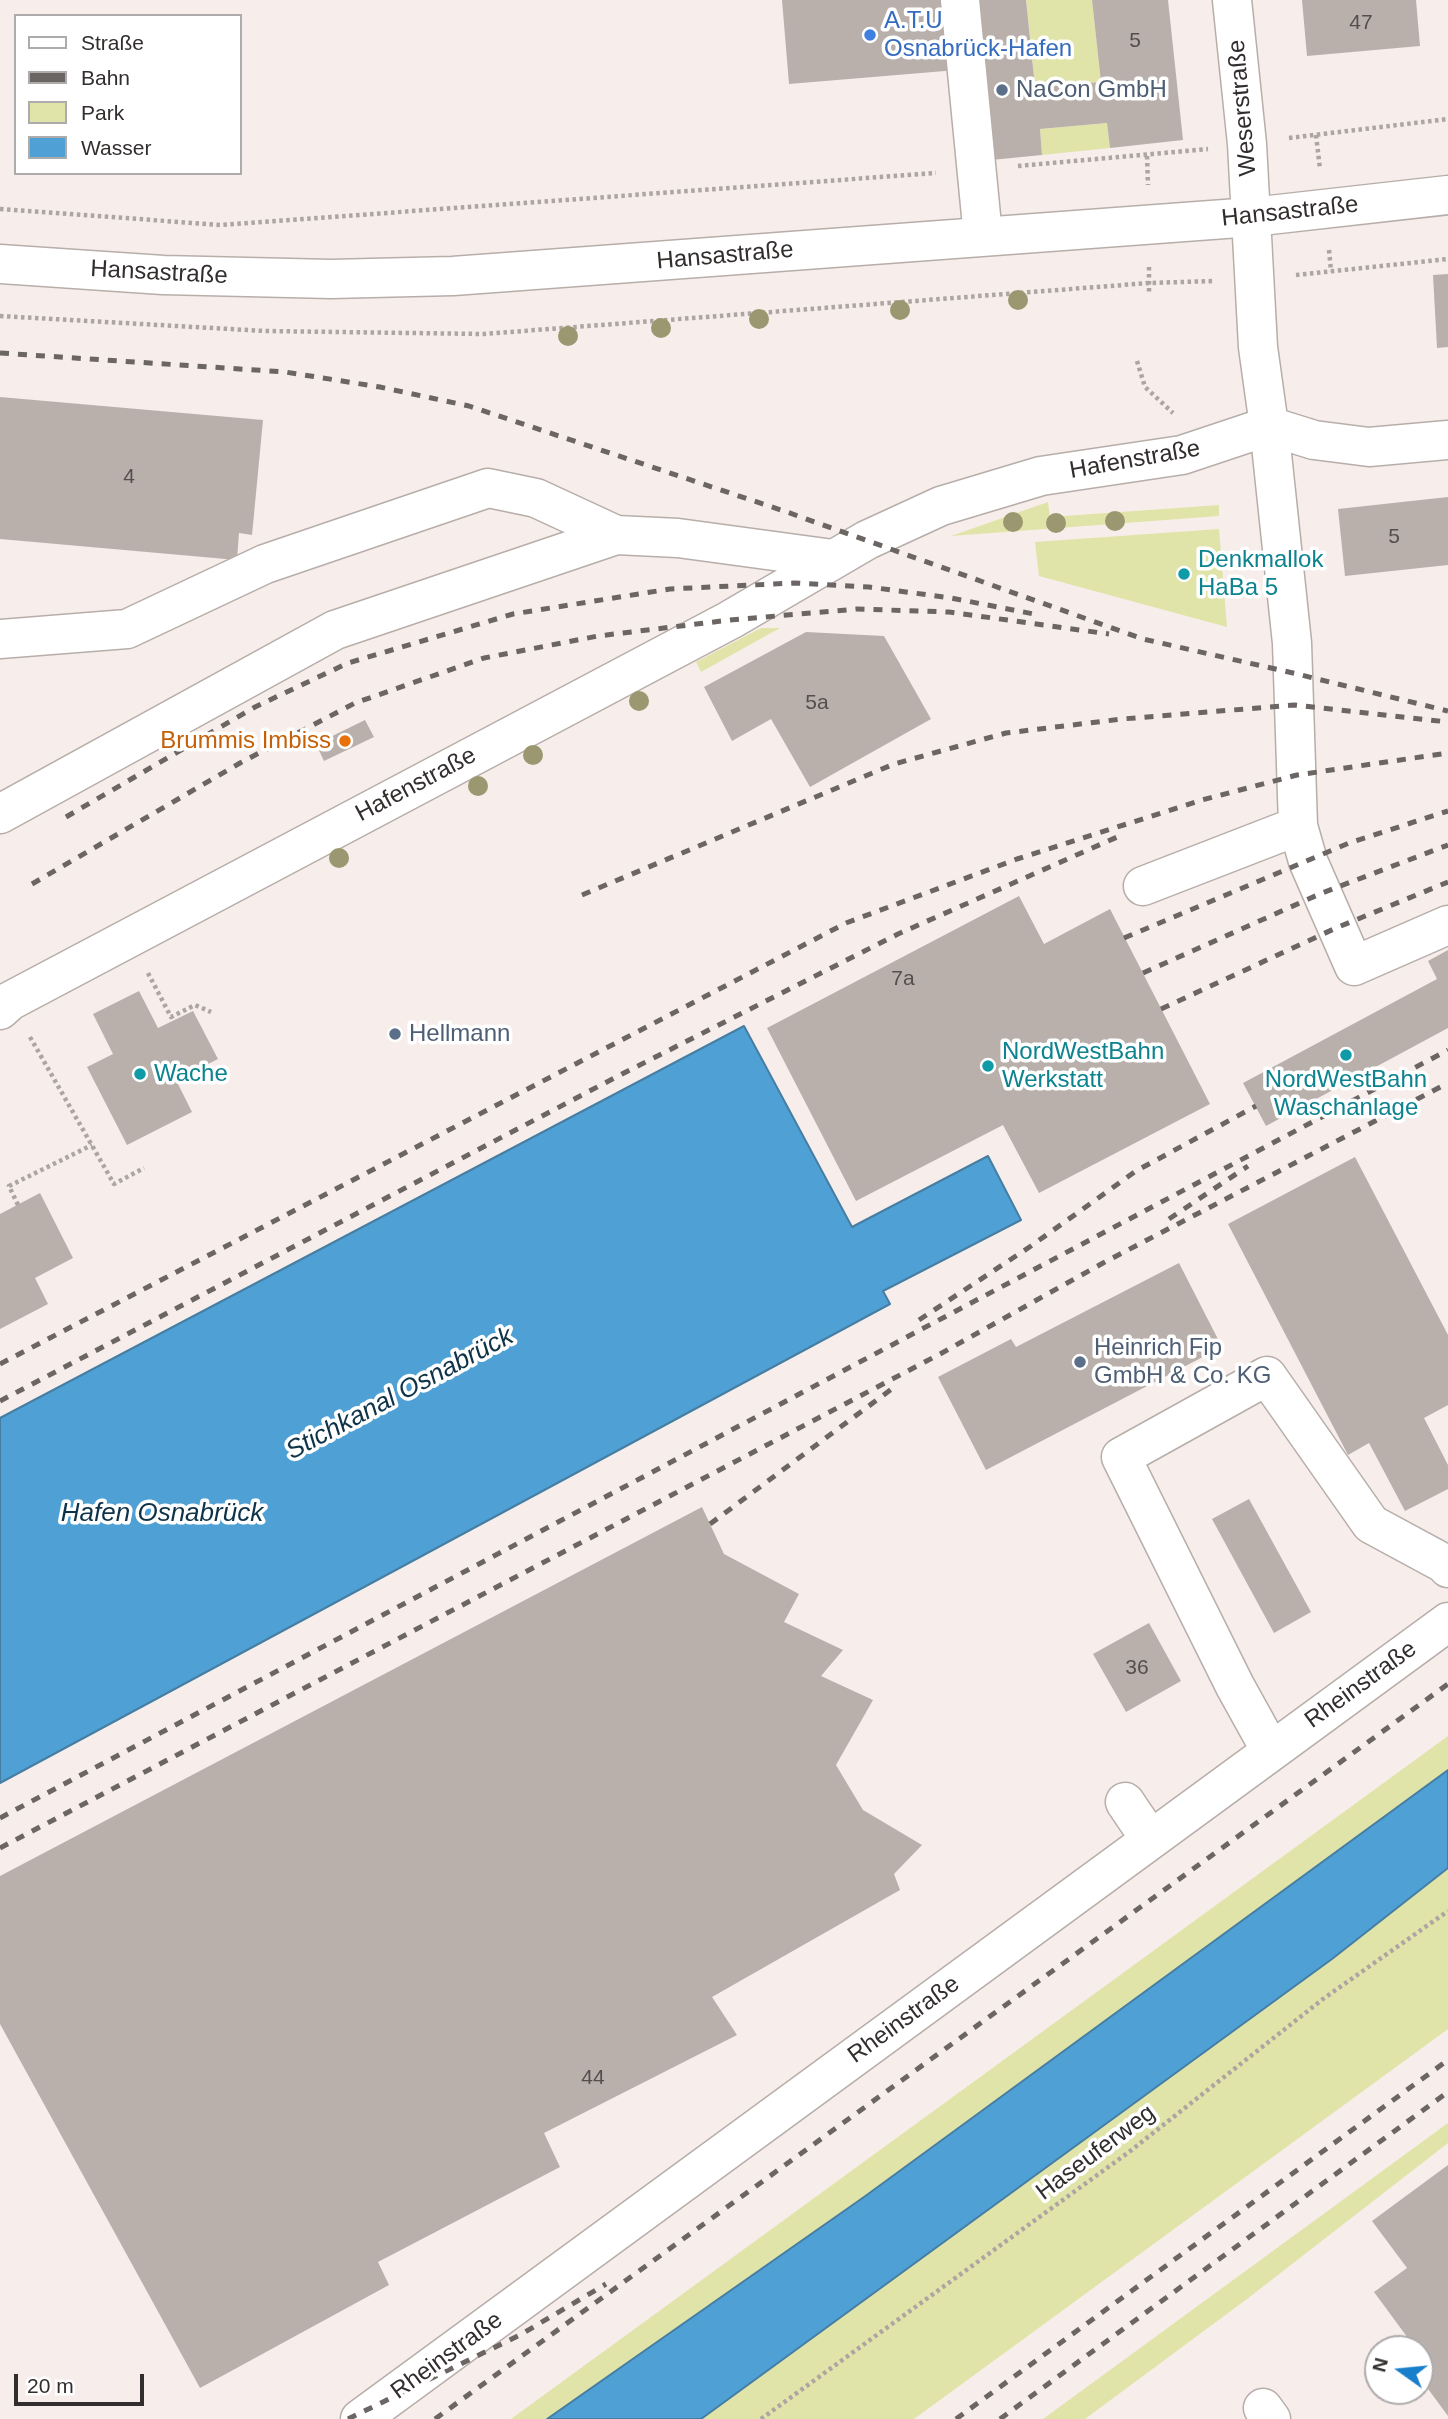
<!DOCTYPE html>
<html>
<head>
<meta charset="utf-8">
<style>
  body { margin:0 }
  #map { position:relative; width:1448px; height:2419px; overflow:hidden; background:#f7edea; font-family:Helvetica,sans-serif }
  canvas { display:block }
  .legend { position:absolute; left:14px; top:14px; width:228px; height:161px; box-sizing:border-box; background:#fff; border:2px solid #adabab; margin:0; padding:9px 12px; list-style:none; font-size:21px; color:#322e2d }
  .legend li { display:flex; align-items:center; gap:14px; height:35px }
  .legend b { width:35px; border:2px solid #adabab }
  .north { position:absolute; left:1364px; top:2335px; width:70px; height:70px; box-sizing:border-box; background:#fff; border:2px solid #adabab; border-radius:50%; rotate:285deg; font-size:19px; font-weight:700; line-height:28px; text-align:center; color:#322e2d }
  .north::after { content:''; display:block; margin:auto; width:24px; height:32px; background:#197fca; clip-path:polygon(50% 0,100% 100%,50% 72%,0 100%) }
  .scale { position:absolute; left:14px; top:2374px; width:130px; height:32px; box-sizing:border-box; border:4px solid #322e2d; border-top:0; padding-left:9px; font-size:21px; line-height:24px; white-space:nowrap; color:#322e2d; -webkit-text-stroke:5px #fff; paint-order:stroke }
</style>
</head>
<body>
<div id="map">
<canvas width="1448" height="2419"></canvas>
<ul class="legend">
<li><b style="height:9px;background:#fff"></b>Straße</li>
<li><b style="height:9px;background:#6b6564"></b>Bahn</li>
<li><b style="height:19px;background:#e1e4a9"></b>Park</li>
<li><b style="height:19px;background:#4fa1d5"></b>Wasser</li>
</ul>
<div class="north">N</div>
<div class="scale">20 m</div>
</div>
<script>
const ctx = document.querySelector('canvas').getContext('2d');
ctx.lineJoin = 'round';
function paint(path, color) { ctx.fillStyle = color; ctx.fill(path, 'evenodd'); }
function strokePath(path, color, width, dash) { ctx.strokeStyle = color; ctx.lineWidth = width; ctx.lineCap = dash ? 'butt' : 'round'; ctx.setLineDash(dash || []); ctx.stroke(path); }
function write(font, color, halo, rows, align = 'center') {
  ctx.font = font + ' Helvetica,sans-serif'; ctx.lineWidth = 7; ctx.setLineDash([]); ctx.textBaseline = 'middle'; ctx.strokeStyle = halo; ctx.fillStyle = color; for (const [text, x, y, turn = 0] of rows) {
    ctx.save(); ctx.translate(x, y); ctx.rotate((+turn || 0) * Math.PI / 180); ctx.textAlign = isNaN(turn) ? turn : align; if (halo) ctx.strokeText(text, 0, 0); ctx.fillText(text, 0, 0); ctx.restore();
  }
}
paint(new Path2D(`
  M1026,0H1092L1101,82L1035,87Z
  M1107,123L1110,148L1042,155L1040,129Z
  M1048,502L1050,517L1219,505V516L951,536Z
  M1219,529L1227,627L1039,576L1035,542Z
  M761,628H780L701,672L696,662Z
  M1448,1736V2029L914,2419H511Z
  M1448,2123V2143L1247,2299L1085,2419H1043Z`), '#e1e4a9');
const water = new Path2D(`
  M744,1026L852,1227L988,1156L1021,1220L883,1291L890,1304L0,1783V1418Z
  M1448,1770V1868L1332,1959L701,2419H547L864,2197Z`);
paint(water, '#4fa1d5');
strokePath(water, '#467ea3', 2);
paint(new Path2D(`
  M782,0H952L957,70L789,84Z
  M974,0H1026L1035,87L1101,82L1092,0H1168L1183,140L1110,148L1107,123L1040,129L1042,155L991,160Z
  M1302,0H1416L1420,46L1307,56Z
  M1448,274V347L1437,348L1433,275Z
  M0,397L263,420L252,535L239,533L237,560L0,539Z
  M1448,497V565L1345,576L1338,509Z
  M806,632L884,636L931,719L810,787L771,719L732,741L704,687Z
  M365,720L374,737L324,761L316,744Z
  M1019,896L1044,944L1110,909L1210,1104L1039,1193L1003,1125L856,1201L767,1028Z
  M1448,950V1028L1266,1126L1243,1083L1437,979L1428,961Z
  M139,991L158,1028L193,1011L218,1059L176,1080L192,1112L127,1145L87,1067L113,1054L93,1014Z
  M1355,1157L1448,1335V1405L1424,1418L1448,1465V1489L1405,1511L1369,1443L1348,1455L1228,1224Z
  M40,1193L73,1258L35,1278L48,1304L0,1329V1214Z
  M1179,1263L1222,1347L986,1470L938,1377L1011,1339L1016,1347Z
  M1249,1499L1311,1612L1274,1633L1212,1519Z
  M702,1507L724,1554L799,1594L784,1622L843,1650L821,1676L873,1700L836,1765L863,1810L922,1845L894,1874L900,1890L712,1997L737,2035L544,2133L560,2167L378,2262L389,2285L200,2388L0,2024V1876Z
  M1149,1623L1181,1681L1126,1712L1093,1654Z
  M1448,2165V2416L1420,2378V2349H1416L1374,2292L1407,2268L1372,2221Z`), '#b9b0ac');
const minor = new Path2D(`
  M960,0L983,236
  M1232,0L1247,144L1258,347L1269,426L1292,643L1298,826L1308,861L1354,966L1448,925
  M0,639L127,629L265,564L488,488L536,498L616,535
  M0,814L335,630L616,535L678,538L833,559
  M1143,886L1298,826
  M0,1010L10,1001L730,620L867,540L941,506L1041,476L1182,455L1269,426L1314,440L1369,447L1448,440
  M1271,1751L1235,1686L1121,1457L1267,1376L1371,1524L1445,1564L1448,1568
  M1125,1802L1150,1839
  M1263,2408L1271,2419
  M360,2419L1448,1622`);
const major = new Path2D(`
  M0,264L163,275L331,279L453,276L1252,217L1448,195`);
strokePath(minor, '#b7aeaa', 41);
strokePath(major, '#b7aeaa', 41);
strokePath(new Path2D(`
  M1316,135L1320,169
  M1289,138L1448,119
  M1147,156L1148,185
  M1018,166L1208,149
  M0,209L221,225L936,173
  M1329,250L1331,271
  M1149,267V294
  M1296,275L1448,259
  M0,316L265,331L484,334L1149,283L1214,281
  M1137,361L1145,387L1173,413
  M148,973L171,1017L195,1005L211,1012
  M30,1037L114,1184L144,1168
  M18,1205L9,1186L92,1145
  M761,2419L1129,2152L1323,1999L1448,1911`), '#aca5a2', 4.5, [3.5, 3.5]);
strokePath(minor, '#fff', 38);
strokePath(major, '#fff', 38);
strokePath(new Path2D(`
  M0,353L285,372L380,387L469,406L784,511L1143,639L1293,673L1448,711
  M66,817L255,707L348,663L513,614L670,589L794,583L869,587L951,598L1034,614
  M32,884L240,763L355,703L484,658L598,636L730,620L857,609L949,612L1109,634
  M582,895L894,764L1006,733L1122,719L1294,705L1448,722
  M1124,938L1349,843L1448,811
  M1143,973L1322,893L1448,845
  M1161,1009L1336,928L1448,882
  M1169,1219L1248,1166
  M919,1320L1031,1246L1136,1171L1256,1106
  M0,1364L846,923L1017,859L1202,800L1297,775L1448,753
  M0,1401L622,1074L898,934L1124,834
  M710,1524L897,1385
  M0,1818L1448,1050
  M0,1848L940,1354L1103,1263L1448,1083
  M348,2419L520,2335L606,2284
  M435,2419L1448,1684
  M956,2419L1448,2060
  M1000,2419L1448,2092`), '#6b6564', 5, [9, 9]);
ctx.fillStyle = '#9b9770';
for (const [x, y] of [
  [1018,300],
  [900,310],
  [759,319],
  [661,328],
  [568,336],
  [1115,521],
  [1013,522],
  [1056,523],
  [639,701],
  [533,755],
  [478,786],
  [339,858]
]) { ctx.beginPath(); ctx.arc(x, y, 10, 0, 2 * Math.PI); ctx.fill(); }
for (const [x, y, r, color] of [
  [870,35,7,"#3f7fe0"],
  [1002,90,7,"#5c6f8a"],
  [1184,574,7,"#0f9aa8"],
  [345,741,7,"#e8710a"],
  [395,1034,7,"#5c6f8a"],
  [1346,1055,7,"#0f9aa8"],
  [988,1066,7,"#0f9aa8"],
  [140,1074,7,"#0f9aa8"],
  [1080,1362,7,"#5c6f8a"]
]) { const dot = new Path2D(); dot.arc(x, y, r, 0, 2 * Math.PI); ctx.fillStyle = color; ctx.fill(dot); strokePath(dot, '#fff', 2.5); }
write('21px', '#544e4d', null, [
  ["47",1361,23],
  ["5",1135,41],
  ["4",129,477],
  ["5",1394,537],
  ["5a",817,703],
  ["7a",903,979],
  ["36",1137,1668],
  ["44",593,2078]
]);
write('24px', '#366cbe', '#fff', [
  ["A.T.U",884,21],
  ["Osnabrück-Hafen",884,49]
], 'left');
write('24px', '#4e5e75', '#fff', [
  ["NaCon GmbH",1016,90],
  ["Hellmann",409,1034],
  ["Heinrich Fip",1094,1348],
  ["GmbH & Co. KG",1094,1376]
], 'left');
write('24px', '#322e2d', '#fff', [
  ["Weserstraße",1243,108,-95],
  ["Hansastraße",1290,212,-6],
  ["Hansastraße",725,256,-5],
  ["Hansastraße",159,273,3],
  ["Hafenstraße",1135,460,-10],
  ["Hafenstraße",416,785,-28],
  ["Rheinstraße",1361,1685,-36],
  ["Rheinstraße",904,2020,-36],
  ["Haseuferweg",1096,2153,-37],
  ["Rheinstraße",447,2356,-36]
]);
write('24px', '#0d838f', '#fff', [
  ["Denkmallok",1198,560],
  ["HaBa 5",1198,588],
  ["NordWestBahn",1002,1052],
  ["Werkstatt",1002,1080],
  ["Wache",154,1074],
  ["NordWestBahn",1346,1080,"center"],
  ["Waschanlage",1346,1108,"center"]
], 'left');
write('24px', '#c56008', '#fff', [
  ["Brummis Imbiss",331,741]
], 'right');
write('italic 26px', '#0e3248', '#fff', [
  ["Stichkanal Osnabrück",400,1394,-28],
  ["Hafen Osnabrück",162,1514]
]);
</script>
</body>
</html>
